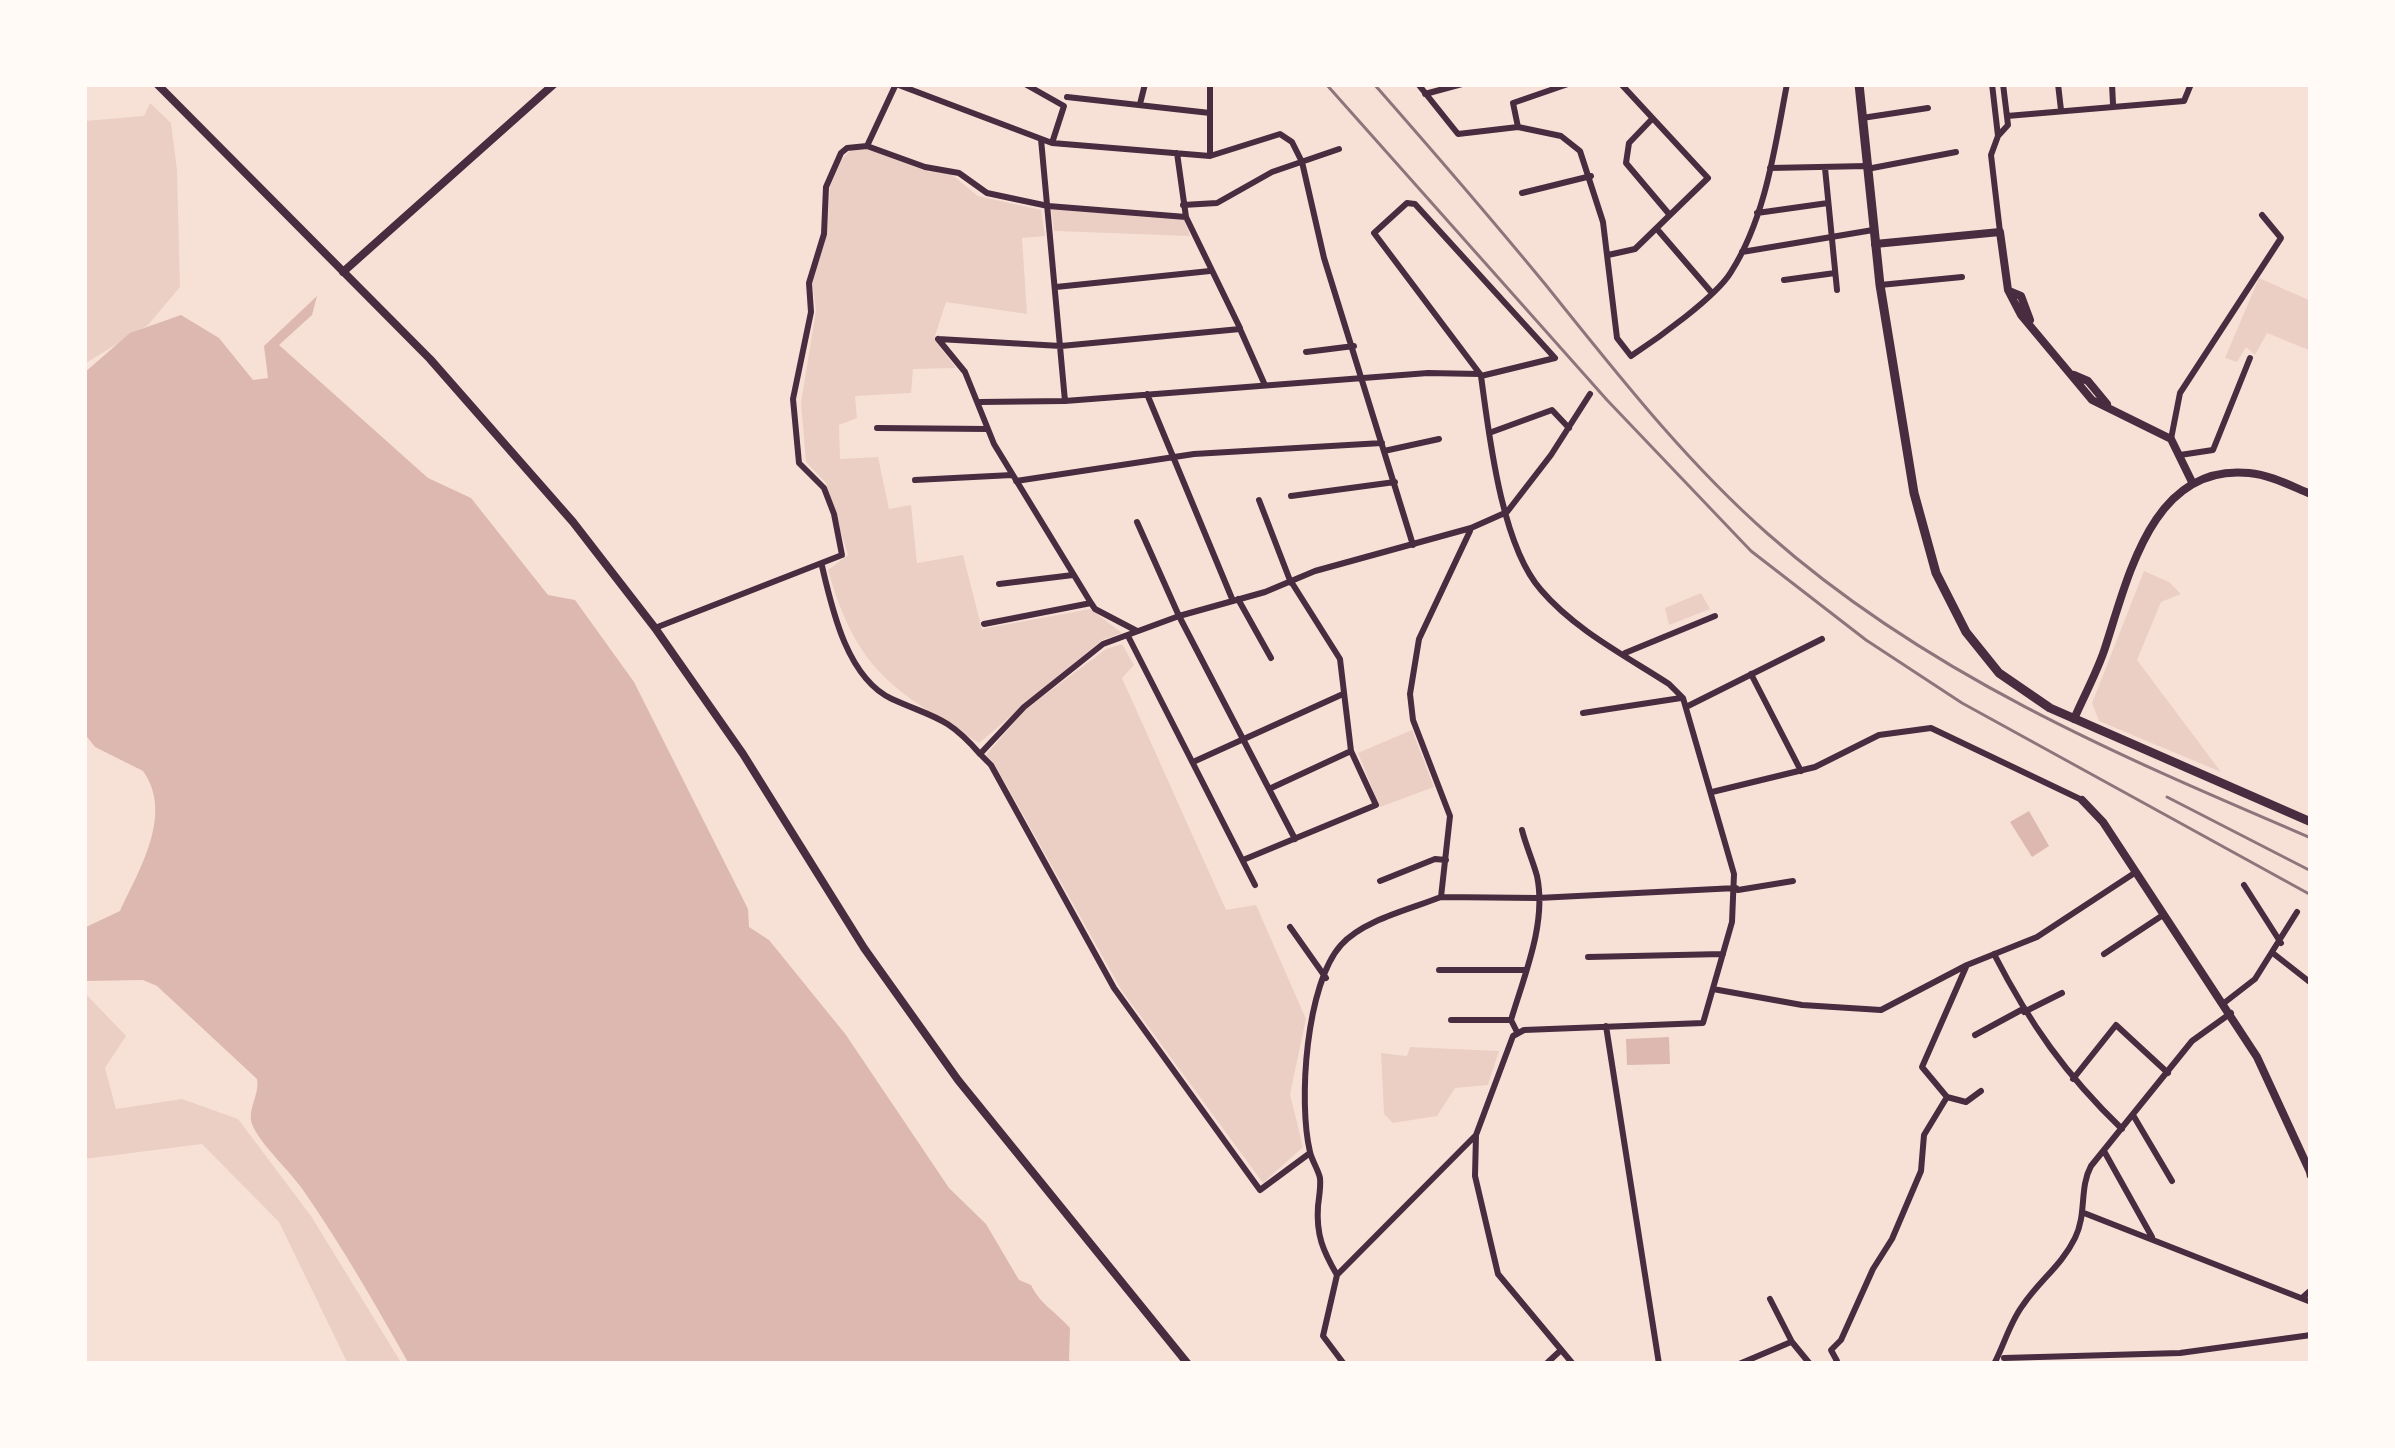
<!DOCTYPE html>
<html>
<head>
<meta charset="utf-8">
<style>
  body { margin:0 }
  #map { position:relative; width:2395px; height:1448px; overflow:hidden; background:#f7e1d7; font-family:Quicksand,sans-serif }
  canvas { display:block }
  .frame { position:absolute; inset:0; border:87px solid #fffaf5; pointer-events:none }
</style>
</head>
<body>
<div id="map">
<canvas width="2395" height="1448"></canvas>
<div class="frame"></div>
</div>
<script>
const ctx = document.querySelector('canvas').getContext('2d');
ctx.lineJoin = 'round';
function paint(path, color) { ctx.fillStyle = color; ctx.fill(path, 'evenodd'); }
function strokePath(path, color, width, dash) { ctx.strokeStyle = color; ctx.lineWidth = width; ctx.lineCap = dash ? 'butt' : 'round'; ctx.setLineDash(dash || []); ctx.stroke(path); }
paint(new Path2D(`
  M150,103L171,123L177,170L180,287L148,325L84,364V121L144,116Z
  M868,148L926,171L951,174L978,196L1041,210L1045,236L1022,238L1027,314L946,302L934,339L956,368L913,369L911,393L855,396L857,418L839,425L840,459L878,457L889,509L911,505L917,563L963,555L982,629L1090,609L1122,633L1102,640L979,743C893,689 857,672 828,570L848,555L826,483L806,462L801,403L816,310L812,282L827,234L830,187L842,159L850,151Z
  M1051,209L1184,219L1190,236L1054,231Z
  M2259,278L2311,301V351L2267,333L2255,355L2246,347L2237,362L2225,358Z
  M2144,571L2169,582L2181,594L2161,602L2137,660L2221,772L2099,721L2092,703Z
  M1701,593L1710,609L1669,625L1665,608Z
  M1122,644L1134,665L1122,678L1226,910L1256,905L1306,1019L1290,1094L1303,1147L1263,1183L1122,991L994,763L986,755L1026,709L1106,649Z
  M1412,730L1434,787L1380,807L1358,753Z
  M84,992L126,1036L105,1068L116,1109L182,1099L238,1119L311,1216L402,1364H348L279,1222L202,1144L84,1159Z
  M1410,1047L1499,1051L1488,1085L1455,1088L1437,1116L1393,1123L1384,1114L1381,1053L1407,1056Z`), '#ebcfc5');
paint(new Path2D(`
  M317,296L312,315L279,345L428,478L471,498L548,595L575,600L634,682L748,909L749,927L769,940L846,1035L949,1188L986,1224L1019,1280L1031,1285C1040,1304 1056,1312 1070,1328L1069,1360L1076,1364H409C375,1304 342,1246 303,1190C290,1171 259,1143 252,1124C247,1110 260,1094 257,1079L157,986L143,980L84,981V928L120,911C139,870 174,814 143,771L95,747L84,733V373L130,333L181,315L219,338L253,380L268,378L264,346Z
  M2029,811L2049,846L2032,857L2010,822Z
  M1669,1037L1670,1064L1627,1065L1626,1039Z`), '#dcb8b0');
strokePath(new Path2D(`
  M896,84L1052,143L1210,156L1280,134L1292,142L1302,162L1324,258L1413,545
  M1025,84L1064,106L1052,143
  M1418,84L1458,134L1518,127L1561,136L1580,151L1603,222L1617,338L1631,356C1657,339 1716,297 1731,272C1766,217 1775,146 1787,84
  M1992,84L1998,136L2008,125L2003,84
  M2058,84L2061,110
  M2112,84L2113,104
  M1425,94L1462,84
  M1067,97L1210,113
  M1140,104L1145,84
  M2007,116L2184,101L2191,84
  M1862,118L1928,108
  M1652,119L1629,143L1626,163L1669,214
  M1518,127L1513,103L1568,84
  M1998,136L1991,155L2000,232
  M1041,139L1065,401
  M867,146L925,167L959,173L987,193L1048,206L1186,217
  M1177,153L1186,217L1240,328
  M1210,156V84
  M1770,168L1867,166
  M1825,168L1837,290
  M1867,169L1956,152
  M1522,193L1591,176
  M1183,205L1217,203L1272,172L1339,149
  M1757,213L1828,203
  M1657,229L1712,293
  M1742,252L1873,230
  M1608,255L1635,249L1708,178L1621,84
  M1784,280L1835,273
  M1880,285L1962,277
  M1056,287L1210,271
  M938,339L965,372L994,444L1091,603L984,624
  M938,339L1061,346L1240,329L1264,383
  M1306,352L1354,346
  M1147,394L1233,601
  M980,402L1065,401L1428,373L1480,374
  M877,428L987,429
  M1489,433L1552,410L1569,428
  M2171,439L2180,393L2281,238L2262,215
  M1384,451L1439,439
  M2180,455L2213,450L2250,358
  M915,480L1012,475
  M1016,481L1194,454L1382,443
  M1291,496L1395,482
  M1259,500L1291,583
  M1137,522L1179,616L1295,839
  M822,566C832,609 847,678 892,699C934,718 947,716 980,754
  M999,584L1073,575
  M1238,599L1271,658
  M1091,603L1095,609L1137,631
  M655,628L842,555L834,514L824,488L799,463L793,399L811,312L809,283L824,234L826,187L841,153L847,148L867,146L896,84
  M1128,636L1255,885
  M1625,653L1715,616
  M1751,674L1801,771
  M1686,707L1822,639
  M1583,713L1681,698
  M1193,762L1343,694
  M1269,789L1351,751
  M1712,792L1815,767L1879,735L1931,728L2082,800
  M1243,860L1376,805L1351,751L1340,659L1292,583
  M1380,881L1435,859L1446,860
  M2244,885L2281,943
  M1738,890L1793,881
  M1441,897L1538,898L1736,888
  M1290,927L1326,978
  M1994,954C2030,1024 2065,1074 2122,1129
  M2104,954L2163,915
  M2274,954L2311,983
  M1588,957L1723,954
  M1439,970H1525
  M1713,989L1802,1005L1881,1010L1967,965L2037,937L2136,872
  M2224,1003L2255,979L2297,912
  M2024,1012L2062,993
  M1451,1020H1511
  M1606,1026L1659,1364
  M1517,1032L1511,1020C1524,976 1547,923 1537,876C1533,861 1526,846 1522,830
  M1975,1035L2023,1009
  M2073,1079L2116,1025L2168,1073
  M1947,1097L1966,1102L1981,1091
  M2133,1115L2172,1181
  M1476,1135L1475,1176L1498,1274L1573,1364
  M2104,1151L2152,1237
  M1310,1153L1260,1190L1114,988L991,765L980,754L1024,707L1103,644L1179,616L1265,592L1315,571L1471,528L1507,512L1551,455L1590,394
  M2084,1213L2311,1302
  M1337,1275C1323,1251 1316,1235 1318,1206C1319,1197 1321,1187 1320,1178C1318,1169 1312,1161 1310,1152C1298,1102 1306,984 1341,945C1363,920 1411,909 1441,897L1450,816L1413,720L1410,694L1419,639L1470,531
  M2302,1298L2311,1290
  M1770,1299L1792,1342L1810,1364
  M2004,1358L2180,1353L2311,1335
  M1344,1364L1323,1336L1337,1275L1476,1135L1513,1036L1524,1030L1703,1023L1732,922L1734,874L1683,698L1669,684C1626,656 1575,630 1541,590C1501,545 1489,434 1481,376L1480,374L1374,233L1407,203L1415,204L1555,358L1481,376
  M1546,1364L1561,1350
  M1739,1364L1791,1342
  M1834,1364L1837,1361L1831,1350L1841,1340L1873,1269L1892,1239L1921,1171L1924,1135L1947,1097L1922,1067L1966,967
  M1994,1364C2004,1345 2010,1322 2023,1305C2039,1281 2062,1265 2075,1238C2087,1214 2079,1188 2091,1166L2192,1041L2231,1013`), '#4a2c40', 6);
strokePath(new Path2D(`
  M157,84L430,359L573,522L655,628L743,754L864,948L958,1080L1188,1364
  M1875,244L2000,232L2008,290L2021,315L2092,400L2171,439L2193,484
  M343,272L554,84
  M2009,291L2021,296L2030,320
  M2074,375L2088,381L2107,404
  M2074,719C2084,696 2096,674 2104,651C2128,579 2151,463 2249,473C2271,475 2291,486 2311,494
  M2082,800L2103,822L2257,1057L2311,1174`), '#4a2c40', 8);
strokePath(new Path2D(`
  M1859,84L1880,285L1914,493L1936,573L1966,632L1999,673L2050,708L2311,822
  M2311,1173V1175`), '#4a2c40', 9);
strokePath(new Path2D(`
  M1326,84L1607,400L1751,551L1866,640L1962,703L2311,895
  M1374,84C1432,150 1489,216 1545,284C1615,371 1684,460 1768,534C1926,674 2119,756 2311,838
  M2167,797L2311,871`), '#8f747c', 3);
</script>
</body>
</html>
